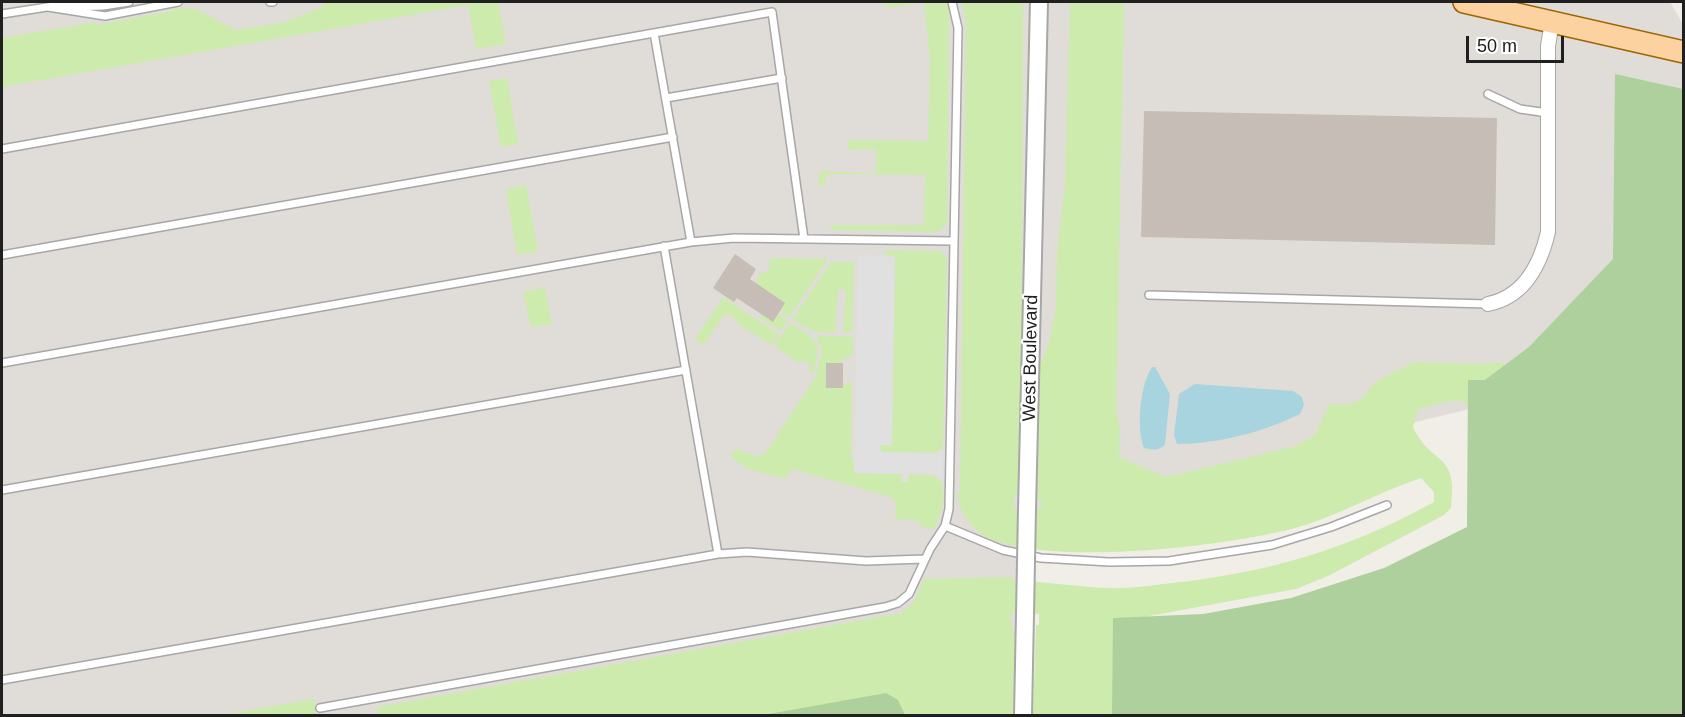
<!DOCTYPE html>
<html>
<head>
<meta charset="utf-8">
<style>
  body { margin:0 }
  #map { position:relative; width:1685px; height:717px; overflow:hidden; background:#f1ede7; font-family:Helvetica,sans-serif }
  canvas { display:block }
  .frame { position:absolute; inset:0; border:3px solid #202020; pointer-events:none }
  .scale { position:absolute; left:1466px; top:36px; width:98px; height:27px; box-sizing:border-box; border:3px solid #202020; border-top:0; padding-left:8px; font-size:18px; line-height:21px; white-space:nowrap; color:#202020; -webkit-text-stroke:4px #fff; paint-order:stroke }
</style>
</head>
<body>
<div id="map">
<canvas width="1685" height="717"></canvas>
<div class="frame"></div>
<div class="scale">50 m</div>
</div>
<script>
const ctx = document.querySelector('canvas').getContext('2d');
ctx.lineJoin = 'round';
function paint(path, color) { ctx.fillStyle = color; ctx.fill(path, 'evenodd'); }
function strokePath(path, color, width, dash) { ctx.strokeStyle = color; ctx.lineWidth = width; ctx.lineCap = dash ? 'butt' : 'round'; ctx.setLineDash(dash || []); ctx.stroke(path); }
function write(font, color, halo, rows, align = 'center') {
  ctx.font = font + ' Helvetica,sans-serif'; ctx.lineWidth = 4.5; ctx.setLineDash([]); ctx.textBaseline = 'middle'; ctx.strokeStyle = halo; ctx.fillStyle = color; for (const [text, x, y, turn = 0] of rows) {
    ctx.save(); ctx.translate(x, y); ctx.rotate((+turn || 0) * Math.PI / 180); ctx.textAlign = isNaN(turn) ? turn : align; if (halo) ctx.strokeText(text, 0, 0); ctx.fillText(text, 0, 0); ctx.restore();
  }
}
paint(new Path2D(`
  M2,2H1670L1684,26L1683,358L1031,514L1025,715H2Z`), '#e0ddd8');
paint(new Path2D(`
  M328,2H498L506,44L476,49L468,5L2,87V38L96,22V25L172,11V8L195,9L236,30L285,22L320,8Z
  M886,2H946L949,11L947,223L938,232L833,230L831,226L825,225H924L925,175L837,174L826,175L825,185H818L820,171L876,173L877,149L848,150L849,140L928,141L930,61L924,2L887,8Z
  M962,2H1023L1021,450L1018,494H1015L1013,509L1041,508V501H1038L1039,363L1044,357L1049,342L1056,309L1057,254L1065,185L1070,2H1122L1124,7L1116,410L1120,428L1119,457L1163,476L1176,475L1296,446L1315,435L1329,404L1349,405L1361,399L1375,382L1414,362L1484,364L1495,362L1505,364L1524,457L1463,401H1449L1418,409L1413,427C1432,468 1458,449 1451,508L1444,515L1328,576L1296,589L1149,616L1122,624L1144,715H1033L1036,625H1039V614L1013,613L1010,616L1013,630L1016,631L1015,715H905L898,700L885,693L763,716H378L377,707L901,613L913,603L924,579L1011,577L1013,581C1045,581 1077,587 1109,588C1133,589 1159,584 1182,582C1277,570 1350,548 1434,502V492L1421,478C1378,492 1339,516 1295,528C1228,546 1052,567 989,538C969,529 961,513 957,493L960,492L966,23Z
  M507,78L518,144L501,147L489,81Z
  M526,185L538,251L517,255L506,189Z
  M887,250L940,251L947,258L943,444L941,450L934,453L883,452L880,449V445H891L895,256L883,255Z
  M771,258L828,259L789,317L780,311L785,303L755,283L762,271L766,273L771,264L768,262Z
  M831,262H854L852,332H815L792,320ZM838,289L846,290L843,332L835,331Z
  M545,288L552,324L531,327L523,292Z
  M723,297L779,335L772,345L739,325L737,320L725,313L704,345L695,339Z
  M763,314L773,321L778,314L788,320L780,331L760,318Z
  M790,323L808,334L818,347L814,373L809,372L812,367L802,360L799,363L774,346Z
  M816,335L853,337V356L843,359V363H826V387L852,382L851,458L854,459V473L903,474L902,482L909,474L938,476C948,489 942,516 934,529L923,527L916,520L895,519L896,502L888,496L792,469L785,479C765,472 743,472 730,454L737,449L755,456L765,454L816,376L822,350Z
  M314,699L317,715H222Z`), '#cdebad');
paint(new Path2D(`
  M1615,74L1683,89V715H1112L1113,618L1203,614L1291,598L1384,568L1467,527L1468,380H1485L1529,347L1613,259Z
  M886,693L898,700L905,715H763Z`), '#add09c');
paint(new Path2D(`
  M858,255L895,256L892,445H880V449L883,452L934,453L941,450L943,444V483L934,474H909L908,482H902V474L854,473Z`), '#e0e0e0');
paint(new Path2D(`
  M1152,367H1155L1170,394L1165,444C1160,451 1152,450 1144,448C1136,428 1140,385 1152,367Z
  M1195,384L1293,391L1302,397L1304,405L1300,414C1263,432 1218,444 1177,444L1174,435L1179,394Z`), '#a7d4de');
paint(new Path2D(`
  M1144,111L1497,118L1495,245L1141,237Z
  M735,254L756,269L750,279L785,303L773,322L737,298L734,302L713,288Z
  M826,363H843V388H826Z`), '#c6bdb6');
const service = new Path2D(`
  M270,2H273
  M48,7L105,16L178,2
  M68,7L103,6L129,2
  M2,14L79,2
  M1488,94L1520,109L1548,113
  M666,98L782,78
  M2,149L772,12L804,239
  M691,242L734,238L954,241
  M2,255L673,137
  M1149,295L1488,304
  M2,363L691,242L654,33
  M2,490L686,370
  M945,526L1003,550L1041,558L1109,562L1169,561L1272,545L1331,527L1387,505
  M718,554L747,552L866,561L924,559
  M2,680L718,554L664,246
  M320,708L885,607L898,603L909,594L930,549L945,526L949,509L958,28L952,2`);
const minor = new Path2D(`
  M1488,304C1524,297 1540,266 1548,232V46L1552,22`);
const tertiary = new Path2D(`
  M1027,509L1039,2
  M1023,716L1025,614`);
const primary = new Path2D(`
  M1464,2L1684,52`);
strokePath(service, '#a7a7a7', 10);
strokePath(minor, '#a7a7a7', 16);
strokePath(tertiary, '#a7a7a7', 20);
strokePath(primary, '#9d6400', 24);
strokePath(service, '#fff', 7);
strokePath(minor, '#fff', 14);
strokePath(tertiary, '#fff', 16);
strokePath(primary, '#fcd2a1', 21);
const tertiaryBridge = new Path2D(`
  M1025,614L1027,509`);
strokePath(tertiaryBridge, '#a7a7a7', 20, []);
strokePath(tertiaryBridge, '#fff', 16);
write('18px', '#202020', '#fff', [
  ["West Boulevard",1031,358,-89]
]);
</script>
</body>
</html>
